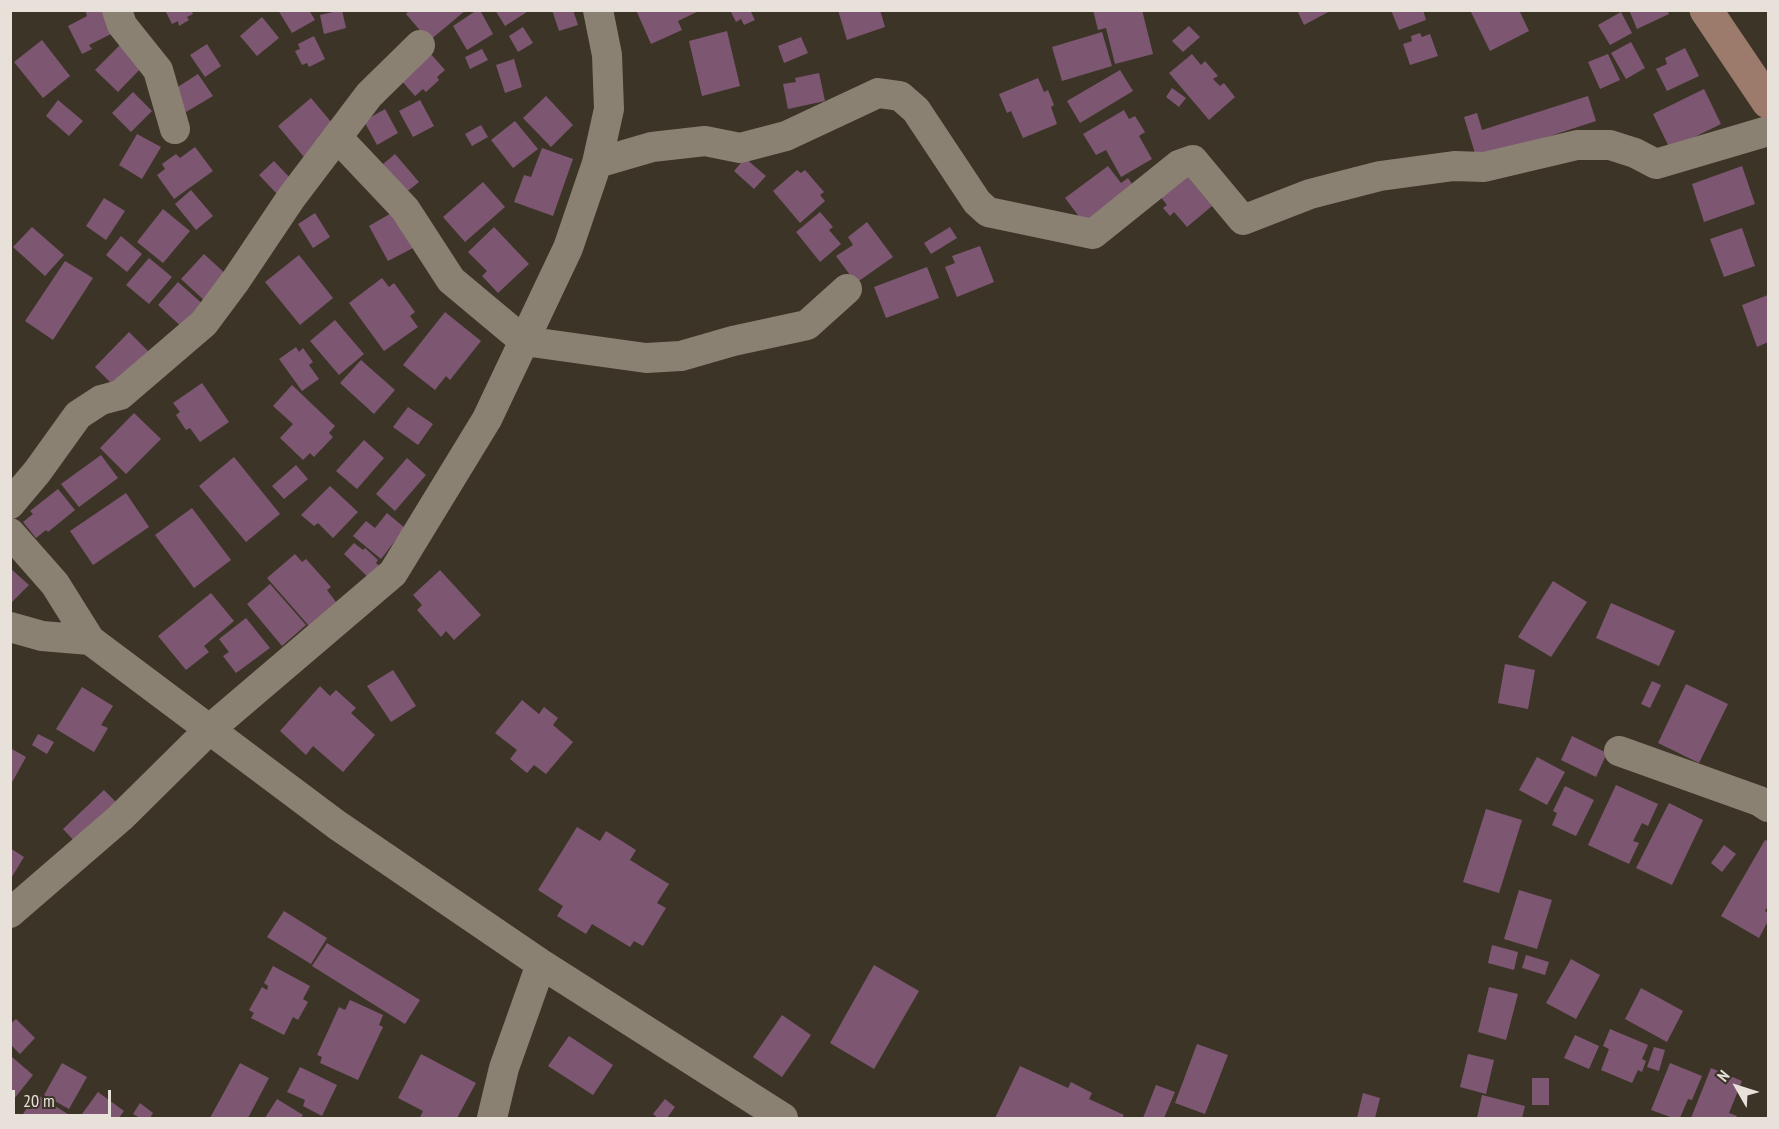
<!DOCTYPE html>
<html>
<head>
<meta charset="utf-8">
<style>
  body { margin:0 }
  #map { position:relative; width:1779px; height:1129px; overflow:hidden; background:#3d3428; font-family:"PT Sans Narrow",sans-serif }
  canvas { display:block }
  .frame { position:absolute; inset:0; border:12px solid #e7e1da; pointer-events:none }
  .north { position:absolute; left:1707px; top:1057px; width:60px; height:60px; -webkit-text-stroke:4px #3d3428; paint-order:stroke; rotate:309deg; font-size:16px; font-weight:700; line-height:24px; text-align:center; color:#e7e1da }
  .north::after { content:''; display:block; margin:auto; width:21px; height:27px; background:#e7e1da; clip-path:polygon(50% 0,100% 100%,50% 72%,0 100%) }
  .scale { position:absolute; left:12px; top:1090px; width:99px; height:27px; box-sizing:border-box; border:3px solid #e7e1da; border-top:0; padding-left:8px; font-size:18px; line-height:21px; white-space:nowrap; color:#e7e1da; -webkit-text-stroke:4px #3d3428; paint-order:stroke }
</style>
</head>
<body>
<div id="map">
<canvas width="1779" height="1129"></canvas>
<div class="frame"></div>
<div class="north">N</div>
<div class="scale">20 m</div>
</div>
<script>
const ctx = document.querySelector('canvas').getContext('2d');
ctx.lineJoin = 'round';
function paint(path, color) { ctx.fillStyle = color; ctx.fill(path, 'evenodd'); }
function strokePath(path, color, width, dash) { ctx.strokeStyle = color; ctx.lineWidth = width; ctx.lineCap = dash ? 'butt' : 'round'; ctx.setLineDash(dash || []); ctx.stroke(path); }
paint(new Path2D(`
  M85,10H104L115,32L89,45L92,49L82,54L68,26L87,16Z
  M165,10H191L193,14L187,17L189,20L179,26L178,21L172,24Z
  M278,10H309L315,20L292,33Z
  M342,10L346,28L324,34L320,15Z
  M410,10H466L429,41L406,14Z
  M477,10H480L493,34L467,50L453,26Z
  M495,10H530L505,26Z
  M552,10H573L578,25L559,31Z
  M636,10H701L678,21L682,30L651,44Z
  M730,10H750L755,20L744,25L741,19L736,22Z
  M838,10H880L885,27L847,40Z
  M1093,10H1142L1153,54L1115,64L1106,28L1098,30Z
  M1297,10H1332L1304,25Z
  M1391,10H1423L1426,20L1399,30Z
  M1470,10H1519L1529,31L1490,51Z
  M1629,10H1667L1669,14L1637,29Z
  M1621,12L1632,33L1610,45L1598,25Z
  M262,17L279,38L257,56L240,36Z
  M1189,26L1200,37L1183,52L1172,41Z
  M523,27L533,43L518,52L509,36Z
  M727,31L740,86L702,96L689,41Z
  M1102,32L1112,66L1062,81L1052,47Z
  M1420,33L1422,37L1430,34L1438,56L1410,65L1403,44L1412,41L1411,36Z
  M314,36L325,59L309,67L307,63L302,65L295,51L300,49L298,44Z
  M801,37L808,53L784,63L778,46Z
  M42,40L70,76L43,98L14,62Z
  M1631,42L1645,68L1626,79L1611,53Z
  M122,43L144,65L118,92L95,70Z
  M207,44L221,66L205,77L190,55Z
  M1685,48L1699,76L1667,91L1656,69L1667,64L1665,58Z
  M482,49L488,60L470,69L465,57Z
  M430,53L445,70L437,77L439,80L426,92L423,89L415,96L400,79Z
  M1192,54L1201,65L1205,61L1218,76L1213,79L1220,86L1224,83L1235,97L1209,120L1169,73Z
  M1608,54L1620,80L1600,89L1588,62Z
  M514,59L522,87L505,93L496,65Z
  M1120,70L1133,91L1080,123L1067,101Z
  M819,73L825,101L788,109L783,84L796,82L795,78Z
  M198,74L213,96L186,112L173,90Z
  M1038,78L1044,92L1048,90L1054,105L1051,107L1057,124L1023,138L1011,111L1007,113L999,94Z
  M1172,88L1186,98L1179,107L1166,97Z
  M1704,89L1721,124L1670,149L1653,114Z
  M133,92L152,111L131,132L112,113Z
  M546,96L573,125L551,147L523,118Z
  M1588,96L1596,121L1477,160L1464,117L1477,113L1482,130Z
  M311,98L337,129L304,157L278,126Z
  M58,100L83,121L69,136L46,116Z
  M420,100L434,126L413,137L399,111Z
  M385,109L398,133L377,145L364,121Z
  M1124,110L1129,119L1135,116L1145,132L1139,136L1152,159L1121,177L1106,150L1096,155L1083,134Z
  M515,121L538,149L513,168L491,140Z
  M481,125L488,137L472,146L465,134Z
  M137,134L161,147L142,179L119,165Z
  M195,147L213,171L174,199L157,175L165,169L162,164L176,154L180,158Z
  M542,148L573,159L553,216L514,202L524,175L531,177Z
  M395,154L419,182L399,198L376,170Z
  M745,158L766,176L754,189L734,171Z
  M274,161L293,181L278,195L259,175Z
  M1108,166L1121,183L1128,178L1136,190L1087,227L1065,198Z
  M1742,166L1755,204L1704,222L1692,184Z
  M1181,169L1212,206L1187,227L1174,212L1170,216L1163,208L1167,205L1156,191Z
  M797,170L801,173L805,170L824,192L820,195L825,201L800,223L773,191Z
  M483,182L505,207L465,242L443,217Z
  M191,190L213,216L196,230L175,204Z
  M104,198L125,211L106,240L86,226Z
  M163,209L190,231L163,263L137,242Z
  M395,211L415,247L388,261L369,226Z
  M820,212L833,227L829,230L841,244L820,262L796,232Z
  M315,213L330,237L313,248L298,224Z
  M867,222L893,257L856,283L836,256L853,245L848,237Z
  M32,227L64,255L45,276L13,247Z
  M494,227L529,264L498,293L482,276L487,271L468,252Z
  M950,227L957,238L931,254L924,243Z
  M1742,228L1755,266L1724,277L1710,239Z
  M121,236L142,254L127,272L106,255Z
  M980,246L994,282L957,297L945,267L955,263L952,256Z
  M204,254L228,276L205,301L181,279Z
  M299,255L333,298L300,325L265,282Z
  M149,258L172,277L149,304L126,285Z
  M65,261L93,278L53,340L25,321Z
  M927,267L939,298L886,318L874,287Z
  M382,278L389,287L394,283L415,312L410,316L418,327L384,351L349,303Z
  M178,282L206,307L185,330L158,305Z
  M1768,295V342L1757,347L1742,305Z
  M445,312L481,341L450,380L446,376L435,390L403,365Z
  M335,320L364,354L339,375L310,341Z
  M129,332L152,355L118,390L95,367Z
  M296,347L299,352L303,348L313,362L309,365L319,379L302,391L279,359Z
  M361,360L395,390L374,414L340,383Z
  M202,383L229,422L200,442L190,428L186,430L176,415L180,412L173,403Z
  M292,385L335,426L329,433L333,437L314,457L310,453L303,460L280,438L293,424L273,406Z
  M408,407L433,424L418,445L393,427Z
  M134,413L161,439L126,474L100,448Z
  M364,440L384,458L357,489L336,471Z
  M101,455L118,478L79,507L61,484Z
  M234,457L280,514L246,542L199,486Z
  M407,458L426,475L395,511L376,494Z
  M296,465L308,479L284,499L272,486Z
  M330,486L358,512L333,538L318,523L314,526L301,515Z
  M58,489L75,510L48,532L46,530L36,538L23,522L33,514L30,511Z
  M126,493L149,527L93,565L70,531Z
  M192,508L231,560L194,588L155,535Z
  M387,513L405,528L381,559L353,536L366,521L375,528Z
  M354,543L363,550L365,548L378,560L376,563L381,567L370,579L344,554Z
  M295,554L302,562L306,559L331,587L327,590L336,602L309,626L267,578Z
  M10,568L29,585L10,604Z
  M440,570L481,615L454,640L446,631L441,637L417,610L422,605L413,595Z
  M1553,581L1587,602L1551,657L1518,637Z
  M270,584L306,625L282,646L247,604Z
  M211,593L234,621L204,646L209,652L186,670L158,636Z
  M1611,603L1675,631L1659,666L1596,638Z
  M246,618L270,648L236,673L223,656L229,652L219,639Z
  M1505,664L1535,670L1528,709L1498,703Z
  M393,670L416,706L391,722L367,686Z
  M1652,681L1661,685L1650,708L1641,704Z
  M1686,684L1728,704L1699,763L1658,743Z
  M320,686L330,696L336,690L356,708L351,713L375,735L343,772L313,746L306,755L280,731Z
  M82,687L113,706L101,725L108,728L94,752L56,729Z
  M522,700L539,714L544,707L558,718L553,725L573,742L546,774L534,765L527,773L510,759L517,750L495,733Z
  M38,734L54,742L47,754L32,745Z
  M1572,736L1607,753L1596,777L1561,760Z
  M10,748L26,757L10,786Z
  M1537,757L1565,772L1547,805L1519,790Z
  M1616,785L1658,804L1648,826L1642,823L1633,841L1639,843L1629,864L1588,845Z
  M1565,786L1594,800L1576,836L1552,825L1557,813L1553,811Z
  M104,790L119,805L78,845L63,829Z
  M1669,803L1703,820L1672,885L1636,868Z
  M1486,809L1522,820L1499,893L1463,882Z
  M577,827L600,841L606,831L636,850L630,860L669,884L657,903L666,908L643,946L634,941L630,947L592,924L586,934L557,916L563,906L538,890Z
  M1765,840L1768,841V906L1765,911L1768,913V921L1759,938L1721,916Z
  M1724,845L1736,854L1722,872L1711,863Z
  M10,848L24,857L10,880Z
  M1519,890L1552,900L1537,949L1504,939Z
  M284,911L327,938L311,964L267,937Z
  M327,943L420,1000L405,1024L312,966Z
  M1492,945L1518,952L1514,970L1488,963Z
  M1526,955L1549,962L1545,975L1522,968Z
  M1571,959L1600,975L1576,1019L1546,1003Z
  M874,965L919,991L874,1069L830,1043Z
  M273,966L310,986L303,999L308,1002L298,1020L293,1017L284,1035L251,1018L254,1013L249,1010L262,987L267,990L268,986L264,983Z
  M1489,987L1518,994L1506,1040L1478,1032Z
  M1641,988L1683,1011L1667,1042L1625,1019Z
  M350,1000L383,1015L379,1025L383,1027L358,1080L320,1063L322,1057L317,1055L339,1007L345,1010Z
  M782,1015L811,1035L782,1077L753,1057Z
  M16,1019L35,1038L20,1054L12,1046L10,1048V1024Z
  M1610,1029L1648,1045L1642,1059L1646,1061L1642,1072L1638,1070L1632,1083L1601,1070L1609,1049L1603,1046Z
  M1575,1035L1599,1046L1589,1069L1564,1058Z
  M569,1036L613,1065L593,1095L548,1066Z
  M1197,1044L1228,1055L1205,1114L1175,1103Z
  M1654,1047L1665,1050L1659,1071L1647,1067Z
  M421,1054L476,1083L457,1118H422L420,1117L423,1111L398,1098Z
  M1468,1054L1494,1060L1486,1094L1460,1087Z
  M12,1057L33,1075L10,1104V1059Z
  M62,1063L87,1077L69,1109L44,1095Z
  M240,1063L269,1078L248,1118H210Z
  M1670,1063L1702,1076L1692,1100L1688,1099L1680,1118H1673L1651,1110Z
  M1020,1066L1068,1088L1071,1082L1092,1093L1089,1099L1124,1115L1122,1118H995Z
  M300,1067L337,1085L322,1116L303,1106L305,1100L287,1092Z
  M1711,1068L1742,1081L1729,1113L1737,1116L1736,1118H1691Z
  M1532,1078H1549V1105H1532Z
  M1156,1085L1175,1092L1164,1118H1143Z
  M98,1092L124,1111L119,1118H79Z
  M1363,1093L1380,1098L1375,1118H1357Z
  M36,1094L71,1116L70,1118H30L23,1114Z
  M1482,1095L1525,1106L1522,1118H1477Z
  M277,1099L303,1115L301,1118H265Z
  M665,1099L675,1107L667,1118H658L653,1114Z
  M140,1103L153,1113L150,1118H140L133,1114Z`), '#7d5771');
strokePath(new Path2D(`
  M117,10L122,25L158,70L175,129
  M337,137L405,209L451,280L524,341L646,358L681,356L733,341L807,325L847,289
  M597,163L652,147L705,141L740,148L786,136L878,93L900,96L916,110L977,202L988,212L1093,234L1179,165L1193,160L1243,220L1310,194L1380,176L1454,166L1484,167L1577,145H1610L1635,153L1656,164L1768,131
  M10,504L37,472L78,415L101,400L120,395L204,323L236,280L291,198L369,95L420,45
  M10,533L55,584L90,640L337,825L541,964L783,1118
  M10,627L42,636L90,640
  M1619,751L1759,801L1768,807
  M10,913L120,818L210,729L393,573L487,419L568,248L597,163L609,109L607,55L598,10
  M492,1118L504,1068L541,964`), '#8b8173', 30);
strokePath(new Path2D(`
  M1706,10L1768,102`), '#9d7b6c', 33);
</script>
</body>
</html>
